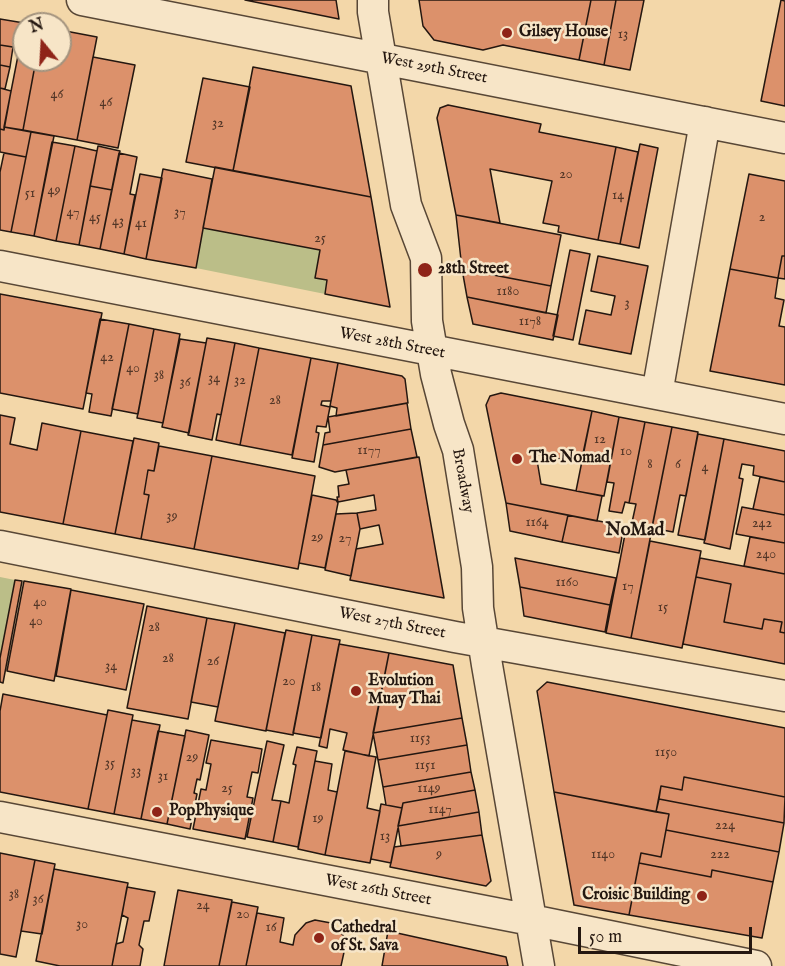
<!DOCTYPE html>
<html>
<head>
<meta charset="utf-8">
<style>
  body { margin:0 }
  #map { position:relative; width:785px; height:966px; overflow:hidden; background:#f3d7a9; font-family:"IM FELL English",serif }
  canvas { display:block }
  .north { position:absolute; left:12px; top:12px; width:60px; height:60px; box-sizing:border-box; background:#f7e5c7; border:2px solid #a3937e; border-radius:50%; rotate:342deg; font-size:16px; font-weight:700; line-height:24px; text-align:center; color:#241710 }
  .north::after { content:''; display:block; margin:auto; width:21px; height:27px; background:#8f2418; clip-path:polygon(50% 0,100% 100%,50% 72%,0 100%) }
  .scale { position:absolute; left:578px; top:927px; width:174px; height:27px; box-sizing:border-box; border:3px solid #241710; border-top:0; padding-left:8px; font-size:18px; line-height:21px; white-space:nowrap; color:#241710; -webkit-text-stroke:4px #f7e5c7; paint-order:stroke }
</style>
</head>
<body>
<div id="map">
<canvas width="785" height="966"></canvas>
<div class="north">N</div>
<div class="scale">50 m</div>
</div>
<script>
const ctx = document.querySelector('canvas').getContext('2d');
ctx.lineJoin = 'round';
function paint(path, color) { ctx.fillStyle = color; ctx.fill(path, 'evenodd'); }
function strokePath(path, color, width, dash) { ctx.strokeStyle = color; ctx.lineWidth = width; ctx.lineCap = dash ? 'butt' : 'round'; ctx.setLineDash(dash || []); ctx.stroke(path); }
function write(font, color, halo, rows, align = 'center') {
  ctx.font = font + ' "IM FELL English",serif'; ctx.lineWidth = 5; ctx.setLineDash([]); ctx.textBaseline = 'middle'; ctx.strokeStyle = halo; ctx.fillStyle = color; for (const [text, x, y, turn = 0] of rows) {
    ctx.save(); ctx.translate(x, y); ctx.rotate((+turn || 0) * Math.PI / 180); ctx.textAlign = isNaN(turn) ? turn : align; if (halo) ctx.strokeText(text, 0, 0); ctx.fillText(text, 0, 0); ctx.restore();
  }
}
paint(new Path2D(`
  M203,228L320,250L315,277L327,280L325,294L196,268Z
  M0,577L15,580L0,658Z`), '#bbbe88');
const building = new Path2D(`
  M245,0H336L339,19Z
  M419,0H591L579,60L503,45L483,50L434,40L423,26Z
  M591,0H616L604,65L579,60Z
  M616,0H644L630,70L604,65Z
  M781,0L785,1V106L761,101Z
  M0,19L24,23L19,48L0,45Z
  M24,25V60H36L23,130L4,127Z
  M60,30L97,37L77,140L23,130L36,60H60Z
  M0,45L13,47L10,67L0,65Z
  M93,57L135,65L118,148L77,140Z
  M0,65L10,67L5,89L0,88Z
  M253,67L351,86L371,197L233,171Z
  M203,78L250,87L233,171L186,162Z
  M0,88L11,91L4,130L0,129Z
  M448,105L541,124L539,132L616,147L598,240L558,232L559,226L543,223L552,181L490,169L500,223L456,215L437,118L440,108Z
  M4,127L31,132L26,157L0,152V129L4,130Z
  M31,132L54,136L34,236L11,232Z
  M52,142L75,146L56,241L34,236Z
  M640,144L658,148L639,248L620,244Z
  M75,146L97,151L79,245L56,241Z
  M98,146L120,151L112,190L90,186Z
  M616,147L638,152L620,244L598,240Z
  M4,153L26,157L11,232L0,230V172Z
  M119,153L137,157L130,194L135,195L124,254L100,249Z
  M215,167L371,197L390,307L325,294L327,280L315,278L320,250L203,228Z
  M163,169L212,179L196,268L146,259Z
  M140,174L162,178L146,259L124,254Z
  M749,174L785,181V256H782L778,278L730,269Z
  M90,186L112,190L100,249L79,245Z
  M456,215L561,235L551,286L462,269Z
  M570,250L590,254L573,340L553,336Z
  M598,256L648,266L631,354L579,344L586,310L611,315L615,296L591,291Z
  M782,256H785V279L778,278Z
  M462,269L551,286L546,313L467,297Z
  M730,269L778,278L775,298L784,300L779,326L785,327V385L710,371Z
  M0,294L102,313L83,409L0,393Z
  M467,297L558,315L553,340L473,324Z
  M100,319L129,324L111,416L89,412L92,394L86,393Z
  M129,324L154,329L138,414L112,409Z
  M154,329L180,334L163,423L137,418Z
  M207,338L235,343L221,415L217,414L212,440L188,435Z
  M180,339L206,343L189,433L162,427Z
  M235,343L259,348L240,445L216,440Z
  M259,348L311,358L292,455L240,445Z
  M311,358L338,363L331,401H322L321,405L330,407L326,427L317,426L316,432L319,433L314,462L292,458Z
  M338,363L402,376L405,379L408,403L336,416L337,408L330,406Z
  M501,393L592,411L581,463L536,454L541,484L602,496L597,521L506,503L486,405L490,396Z
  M407,403L411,429L323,445L325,433L330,432L328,417Z
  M592,411L619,417L604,496L576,491Z
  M0,415L15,418L10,444L37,450L42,423L81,431L63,524L0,512Z
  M619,417L645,422L629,503L625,502L622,513L609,511L614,483L607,482Z
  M645,422L672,427L651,532L631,527L636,504L629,503Z
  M672,427L698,432L686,496L680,495L673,532L652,528Z
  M411,429L417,457L335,472L319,467L323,445Z
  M81,431L133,441L115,534L63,524Z
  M698,434L724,439L705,540L678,535Z
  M134,438L159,443L154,471L148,470L144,494L149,495L141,539L115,534Z
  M724,439L785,451V482L753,475L754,466L742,464L739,478L743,479L730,549L704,543Z
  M159,446L212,456L194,549L141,539L149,495L144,494L148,470L154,471Z
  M212,456L315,476L298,569L194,549Z
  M419,457L444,598L350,580L356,549L383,544L379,525L360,529L357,513L376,510L374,495L338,502L337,497H339L338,486L349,484L346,470Z
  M760,477L785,482V515L753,509Z
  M312,495L336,500L338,503L325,568L299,563Z
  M506,503L568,515L562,542L510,531Z
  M742,507L785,515V543L736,534Z
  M357,513L360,529L351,576L325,570L336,514Z
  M568,515L624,526L619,553L562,542Z
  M626,529L651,534L631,638L606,633Z
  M750,537L785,543V574L744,566Z
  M650,541L701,551L682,648L631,638Z
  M515,558L616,578L610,605L520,587Z
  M700,558L785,574V633L780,632L782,622L764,619L762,629L724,622L731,584L696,577Z
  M696,577L731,584L724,622L762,629L764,619L782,622L780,632L785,633V664L683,644Z
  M15,580L22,581L3,683L0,682V658Z
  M24,581L71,589L54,681L7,671Z
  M520,587L610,605L605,632L524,616Z
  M71,590L144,604L126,690L56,676Z
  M147,606L207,618L188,719L127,708Z
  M207,618L235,623L218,707L191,702Z
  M235,623L285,633L266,731L215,721Z
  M286,630L312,635L293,735L266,730Z
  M312,635L340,640L321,738L293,733Z
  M339,644L389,653L369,756L343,750L347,733L330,729L327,748L319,746Z
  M389,653L453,665L462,718L373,733Z
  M547,682L785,728V797L684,777L682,790L661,786L656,812L554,792L537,691Z
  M3,694L107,715L88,809L0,792V711Z
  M108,710L133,715L114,814L88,809Z
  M462,718L467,745L378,760L373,733Z
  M132,720L160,725L141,819L114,814Z
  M186,730L209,735L200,780L197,779L194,793L197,794L190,829L167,824Z
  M158,731L185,736L167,824L141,819Z
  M211,740L262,749L258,773L252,772L247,797L253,798L245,839L193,829L201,789L206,790L211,764L206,763Z
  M267,741L284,745L272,800L281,801L273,842L247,837Z
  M467,745L471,772L383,787L378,760Z
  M297,747L317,751L298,847L273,842L281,801L289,803L296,765L293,764Z
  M345,751L376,757L367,808L380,811L370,863L325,855Z
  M315,761L332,764L328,790L337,792L325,855L298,849Z
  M471,772L475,790L403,803L402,808L386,805L383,787Z
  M684,777L785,797L784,823L659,799L661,786L682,790Z
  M475,790L479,812L398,826L403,803Z
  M554,792L669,814L661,857L641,853L629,915L574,905Z
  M659,799L784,823L779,852L666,830L669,814L656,812Z
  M381,804L402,808L391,863L371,859Z
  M479,812L482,835L401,846L398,826Z
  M666,830L779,852L773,882L712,870L711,877L639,863L641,853L661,857Z
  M482,835L491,881L486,886L390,867L394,847Z
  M0,853L35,860L16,957L0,954Z
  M35,860L55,864L42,934L21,931Z
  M639,863L711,877L712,870L773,882L762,938L629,915Z
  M54,869L128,883L112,966H60L36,961Z
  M127,887L155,892L149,921H144L139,945L143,949L140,966H112L116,944L123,942L128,918L122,915Z
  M178,890L232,900L219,966H164Z
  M232,902L258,907L246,966H219Z
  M257,913L284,918L280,942L293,945L295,935L306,923L315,920L331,923L343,935L346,943L341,966H246Z
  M388,931L506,957L508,966H382Z`);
paint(building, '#dc916b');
strokePath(building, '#241710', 1.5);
const minor = new Path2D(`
  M82,0L785,138
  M373,0V12L406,205L426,258L427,321L436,374L449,424L458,450L477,567L478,608L487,665L539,966
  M0,266L785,419
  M657,394L705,122
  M0,546L455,637L785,696
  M0,817L531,920L756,966`);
strokePath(minor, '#584736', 33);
strokePath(minor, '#f7e5c7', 30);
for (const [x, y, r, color] of [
  [507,33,6,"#8f2418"],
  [425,270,8,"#8f2418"],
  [517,459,6,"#8f2418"],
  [356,691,6,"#8f2418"],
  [157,812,6,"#8f2418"],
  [702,896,6,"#8f2418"],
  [319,938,6,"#8f2418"]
]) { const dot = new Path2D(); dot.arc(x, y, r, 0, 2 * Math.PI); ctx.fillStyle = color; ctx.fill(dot); strokePath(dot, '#f7e5c7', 2); }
write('14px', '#523627', null, [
  ["13",623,35],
  ["46",57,95],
  ["46",106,103],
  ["32",218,124],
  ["20",566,175],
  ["49",54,191],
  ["51",30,194],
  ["14",618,196],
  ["47",73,213],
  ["37",180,213],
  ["45",95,218],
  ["2",762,218],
  ["43",118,222],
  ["41",141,224],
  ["25",320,239],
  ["1180",508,292],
  ["3",627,304],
  ["1178",530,322],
  ["42",107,358],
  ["40",133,369],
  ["38",159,376],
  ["34",214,379],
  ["32",240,381],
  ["36",185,383],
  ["28",275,401],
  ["12",600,440],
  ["1177",369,451],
  ["10",626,452],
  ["8",650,465],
  ["6",678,465],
  ["4",705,468],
  ["39",172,517],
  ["1164",537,523],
  ["242",762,524],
  ["29",317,538],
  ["27",345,539],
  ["240",766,555],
  ["1160",567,583],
  ["17",628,587],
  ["40",40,603],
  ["15",663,608],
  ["40",36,622],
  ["28",154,628],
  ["28",168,659],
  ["26",213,662],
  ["34",111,667],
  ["20",289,682],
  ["18",316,688],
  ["1153",420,739],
  ["1150",666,753],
  ["29",192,758],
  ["35",110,764],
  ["1151",425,766],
  ["33",136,772],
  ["31",163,777],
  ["25",227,789],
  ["1149",429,789],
  ["1147",440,810],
  ["19",318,819],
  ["224",725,826],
  ["13",385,837],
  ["9",439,855],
  ["1140",603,855],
  ["222",720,855],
  ["38",14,895],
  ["36",38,900],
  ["24",203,906],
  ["20",243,915],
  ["30",82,925],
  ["16",271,928]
]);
write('bold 16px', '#241710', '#f7e5c7', [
  ["Gilsey House",519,33],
  ["28th Street",438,270],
  ["The Nomad",529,459],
  ["Evolution",368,682],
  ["Muay Thai",368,700],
  ["PopPhysique",169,812],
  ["Croisic Building",690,896,"right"],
  ["Cathedral",331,929],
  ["of St. Sava",331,947]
], 'left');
write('16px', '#241710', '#f7e5c7', [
  ["West 29th Street",434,69,11],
  ["West 28th Street",392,344,11],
  ["Broadway",462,481,80],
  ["West 27th Street",392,624,11],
  ["West 26th Street",378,891,11]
]);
write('bold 18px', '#241710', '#f7e5c7', [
  ["NoMad",635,531]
]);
</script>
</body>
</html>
